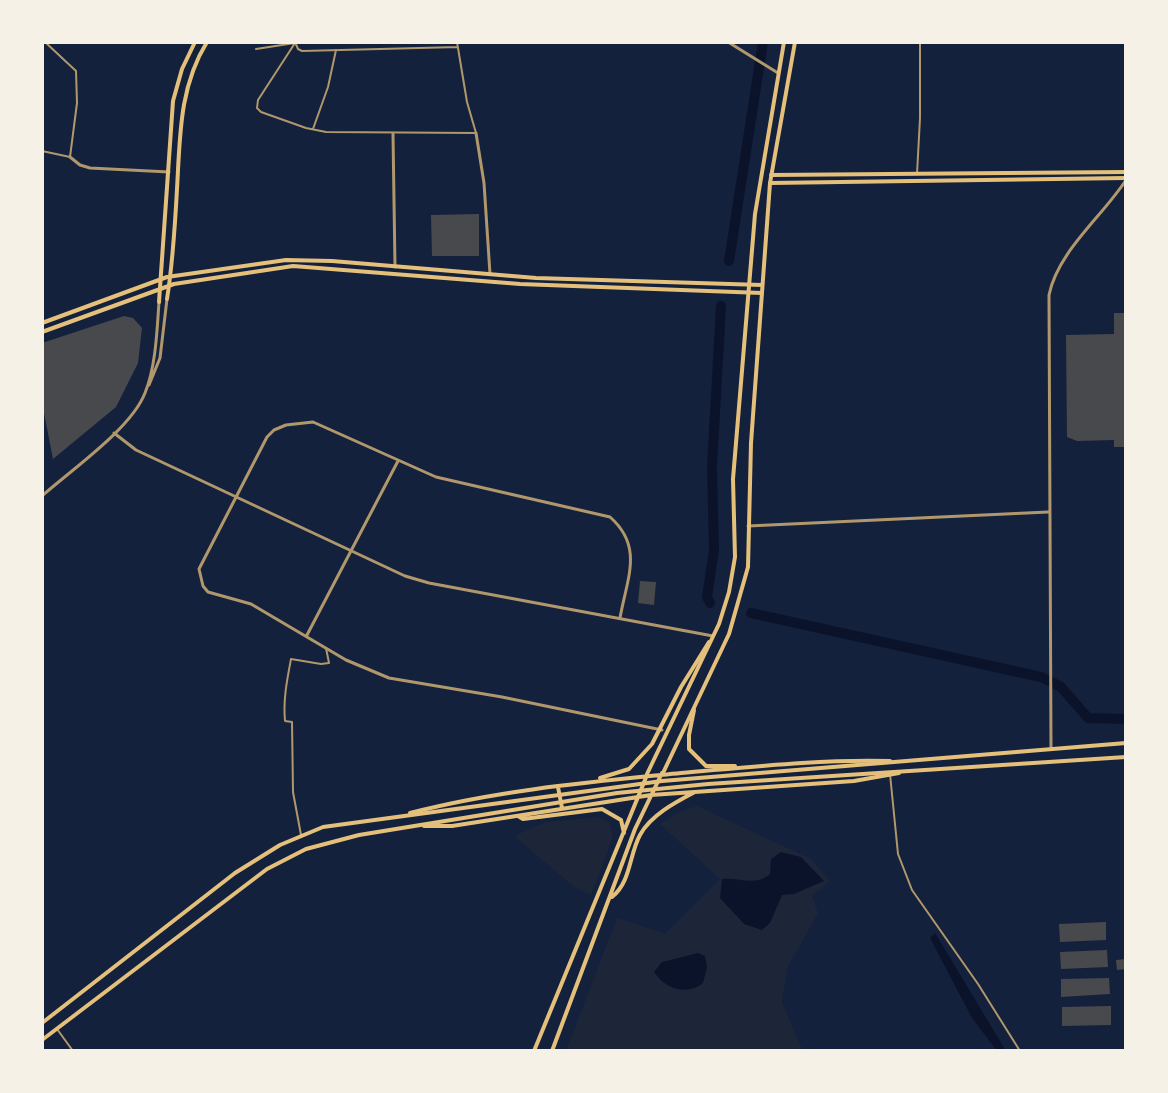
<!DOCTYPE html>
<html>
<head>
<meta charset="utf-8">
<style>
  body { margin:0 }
  #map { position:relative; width:1168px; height:1093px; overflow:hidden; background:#14213d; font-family:Arial,sans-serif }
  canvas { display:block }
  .frame { position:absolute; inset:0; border:44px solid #f6f1e7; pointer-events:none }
</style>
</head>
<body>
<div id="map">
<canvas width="1168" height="1093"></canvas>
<div class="frame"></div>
</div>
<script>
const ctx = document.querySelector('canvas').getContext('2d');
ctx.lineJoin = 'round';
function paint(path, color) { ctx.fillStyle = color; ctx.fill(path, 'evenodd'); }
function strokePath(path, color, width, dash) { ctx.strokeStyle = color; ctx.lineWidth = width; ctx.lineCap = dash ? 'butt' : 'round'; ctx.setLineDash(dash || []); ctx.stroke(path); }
paint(new Path2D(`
  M697,806L811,859L830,881L812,896L818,913L787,968L782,1002L803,1051H566L617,918L665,934L720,879L660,824L681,811Z
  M599,817L609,822L613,836L591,895L573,886L514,836L546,822Z`), '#1d2539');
paint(new Path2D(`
  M781,852L801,857L824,881L794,894L782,895L770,923L762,930L744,924L720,898L722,879C740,877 755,887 770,874L771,859Z
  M935,933L1006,1051H997L972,1018L930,938Z
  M698,953L705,956L707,967L703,983C687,996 665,989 654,972L662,962Z`), '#0b132b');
strokePath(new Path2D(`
  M729,261L763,42
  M710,603L707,597L714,550L712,466L721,306
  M751,613L1041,677L1061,687L1088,718L1126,719`), '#0b132b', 10);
paint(new Path2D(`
  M479,214V256H432L431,215Z
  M1114,313H1126V447H1114V440L1077,441L1067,437L1066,335L1114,334Z
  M124,316L133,318L142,328L138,363L116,407L53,459L42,403V343Z
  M640,581L656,582L654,605L638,603Z
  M1106,922V940L1060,942L1059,924Z
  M1107,950L1108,967L1061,969L1060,952Z
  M1126,959V969L1117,970L1116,960Z
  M1109,978L1110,994L1061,997V979Z
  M1111,1006V1025L1062,1026V1007Z`), '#48494c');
strokePath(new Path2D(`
  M295,42L298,49L302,51L458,47
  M295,43L258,100L257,108L261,112L306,128L326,132L476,133L467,102L457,42
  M256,49L295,43
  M313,129L328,87L336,50
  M42,151L70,157L77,103L76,71L45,42
  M917,174L920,118V42
  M890,774L898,854L912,890L978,984L1020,1051
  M301,835L293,792L292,722L285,721C283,700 287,680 291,659L321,664L329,663L326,648
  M57,1029L73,1051`), '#b1986c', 2);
strokePath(new Path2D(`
  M728,42L778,73
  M476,133L484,183L490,274
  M393,134L395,267
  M70,157L80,165L90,168L169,172
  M149,385L160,358L167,299
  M114,433L136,450L405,576L429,583L713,636
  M42,496C71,470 131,429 145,393C156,366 157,330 159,302
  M748,526L1048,512
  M620,618C627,578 644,547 610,517L436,477L313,422L286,425L274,430L267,437L199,569L203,586L208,592L251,604L346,660L389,678L502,697L662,730
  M307,635L398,461
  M1051,749L1049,295C1058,251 1102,217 1126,180`), '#b1986c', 3);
strokePath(new Path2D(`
  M771,175L1126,172
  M770,183L1126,178
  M167,299C173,262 175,226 177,189C180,138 179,87 207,42
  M159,302L173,101L182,69L195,42
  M42,323L167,277L286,260L332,261L536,278L762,285
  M42,332L174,284L293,266L520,284L762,293
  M694,710L689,735V749L706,766H735
  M600,778L629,769L652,744L681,687L709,642
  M558,787L562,808
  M410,813C498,790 591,782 681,773C750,767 821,759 890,761
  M518,816L523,819L602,809L621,820L624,833
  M424,826H452L651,795L854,781L899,773
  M612,897C631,882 629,855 640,835C651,815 676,802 695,792
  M534,1051L647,775
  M552,1051L635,829L662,773`), '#e5c07b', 4);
strokePath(new Path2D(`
  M663,773L729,634L748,567L751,443L770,183L795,42
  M647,774L719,624L729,592L735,557L733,479L755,214L784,42`), '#e5c07b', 4);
strokePath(new Path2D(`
  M42,1023L235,873L280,845L323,827L662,781L1126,743
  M42,1040L267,869L306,849L359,835L617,793L708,784L1126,757`), '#e5c07b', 4);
</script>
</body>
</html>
